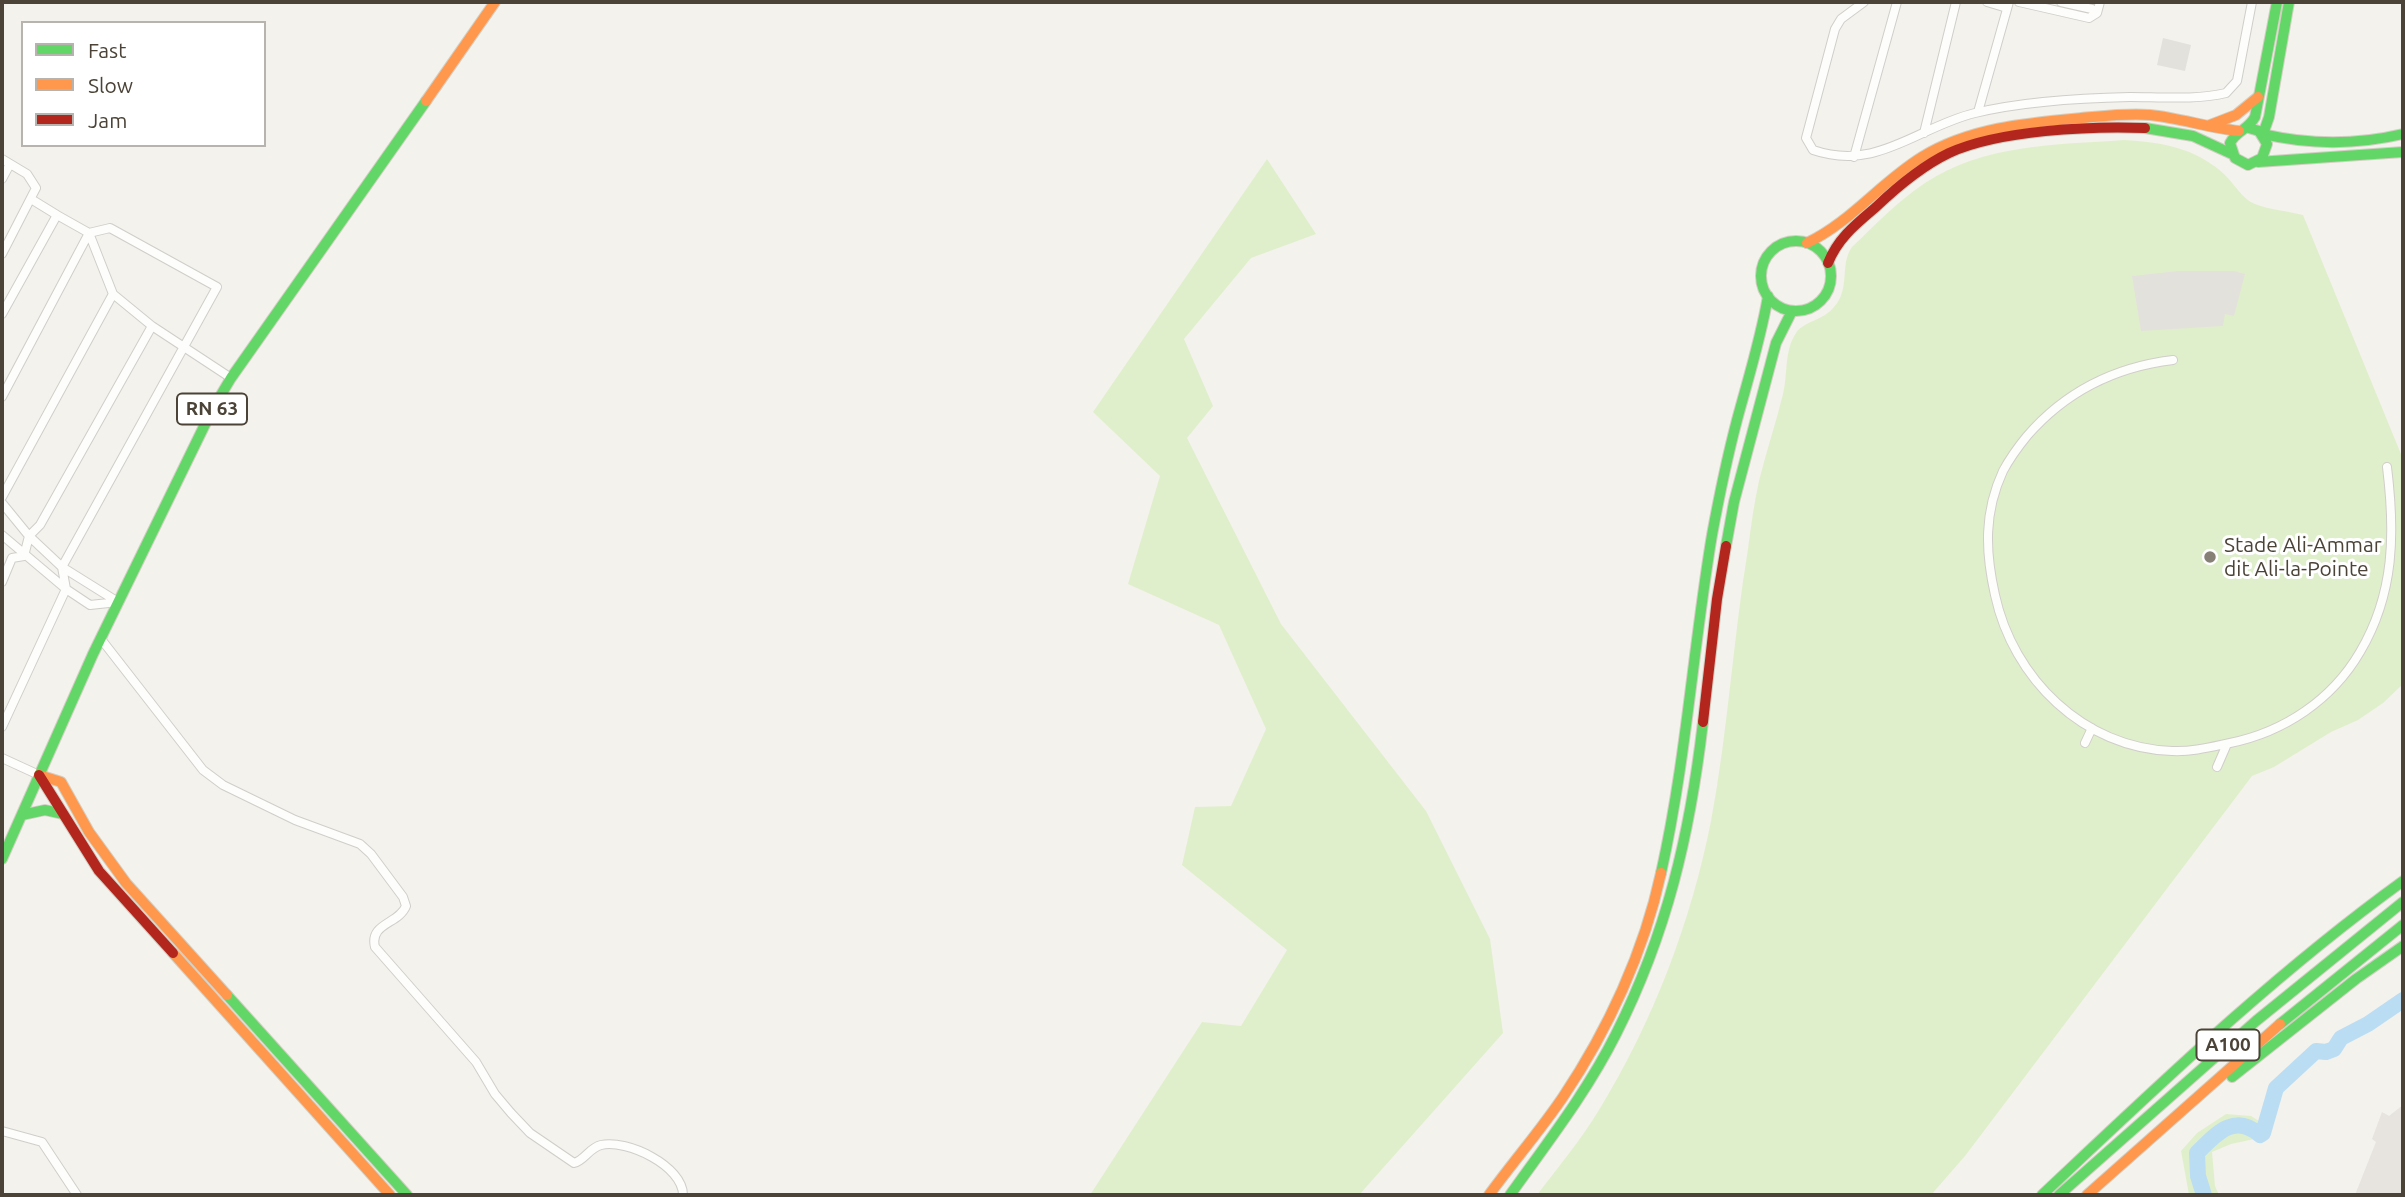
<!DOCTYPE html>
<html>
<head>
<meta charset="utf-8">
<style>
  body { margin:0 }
  #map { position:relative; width:2405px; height:1197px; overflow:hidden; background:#f3f2ed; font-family:Ubuntu,sans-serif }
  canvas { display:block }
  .frame { position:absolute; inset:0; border:4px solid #4b4337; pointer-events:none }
  .legend { position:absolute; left:21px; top:21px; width:245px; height:126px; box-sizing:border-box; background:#fff; border:2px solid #b7b4af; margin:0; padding:9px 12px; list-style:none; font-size:21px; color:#4b4337 }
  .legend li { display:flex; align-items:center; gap:14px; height:35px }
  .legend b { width:35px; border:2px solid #b7b4af }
</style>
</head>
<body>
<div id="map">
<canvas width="2405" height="1197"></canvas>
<div class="frame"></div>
<ul class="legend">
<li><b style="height:9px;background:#63d668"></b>Fast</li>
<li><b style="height:9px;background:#ff974d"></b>Slow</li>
<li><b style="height:9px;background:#b3261e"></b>Jam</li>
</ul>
</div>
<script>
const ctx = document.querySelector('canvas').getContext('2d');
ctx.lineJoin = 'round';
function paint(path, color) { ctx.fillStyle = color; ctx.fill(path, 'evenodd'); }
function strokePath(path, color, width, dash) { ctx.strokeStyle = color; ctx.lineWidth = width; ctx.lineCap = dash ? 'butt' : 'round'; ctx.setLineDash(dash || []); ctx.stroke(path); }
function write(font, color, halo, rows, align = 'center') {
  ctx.font = font + ' Ubuntu,sans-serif'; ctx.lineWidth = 6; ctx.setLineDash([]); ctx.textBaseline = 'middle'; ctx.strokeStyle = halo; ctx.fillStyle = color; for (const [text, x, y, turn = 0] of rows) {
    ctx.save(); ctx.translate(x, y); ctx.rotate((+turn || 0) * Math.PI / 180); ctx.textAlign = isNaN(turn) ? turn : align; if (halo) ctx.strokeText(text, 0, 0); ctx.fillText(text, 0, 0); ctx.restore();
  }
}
paint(new Path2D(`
  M2403,1105V1195H2355L2376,1142L2372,1139L2382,1112L2389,1116Z`), '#e7e3de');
paint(new Path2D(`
  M2124,140C2161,142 2196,148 2224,174C2234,183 2242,199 2255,204C2270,210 2288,211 2303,215L2403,459V684L2383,703L2358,720L2331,732L2274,767L2252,776L1965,1156L1931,1195H1537C1558,1167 1581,1140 1599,1110C1653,1022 1691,922 1711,821C1728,731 1733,639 1748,549C1751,526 1754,503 1759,481C1766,452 1776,423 1783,394C1788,374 1784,351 1796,333C1805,319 1828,322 1840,298C1848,281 1841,263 1852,247C1875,225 1898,201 1925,183C1984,144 2055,145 2124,140Z
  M1267,159L1316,234L1251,258L1184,339L1213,406L1187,438L1281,624L1426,811L1490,939L1503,1033L1359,1195H1090L1202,1022L1241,1026L1287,950L1182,865L1195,807L1231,806L1266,729L1219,625L1128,584L1160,476L1093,412Z
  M2226,1114L2251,1116L2259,1121V1138L2231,1144L2212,1152L2215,1186L2219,1195H2189L2181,1151L2197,1133Z`), '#e0efcb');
paint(new Path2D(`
  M2163,38L2191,45L2185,71L2157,65Z
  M2178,271H2234L2245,274L2234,316L2225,314L2223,326L2141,331L2132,276Z`), '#e3e1dc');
strokePath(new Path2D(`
  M2204,1195L2198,1176L2197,1153C2215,1135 2234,1112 2260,1135L2263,1133L2276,1088L2316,1051L2326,1052L2334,1049L2341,1038L2368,1024L2403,1000`), '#baddf4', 16);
const street = new Path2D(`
  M1864,2L1841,19L1835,29L1806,138L1813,150C1877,172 1917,127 1975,113C2025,101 2079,98 2130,97C2159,97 2198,100 2226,93L2237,81L2252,2
  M1987,2L2007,8
  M2019,2L2089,18L2097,13L2100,2
  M2061,2L2092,9L2097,13
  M1978,112L2009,2
  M1924,133L1956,2
  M1854,157L1897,2
  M2,159L27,174L36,188L2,254
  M2,179L10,164
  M31,199L57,215
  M89,233L113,294L152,326L231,378
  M2,314L57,215L89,233L110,228L217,287L62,567L66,589L2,727
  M2173,360C2115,367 2066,391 2027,436C2018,447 2010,458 2003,471C1984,512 1985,551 1995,595C2013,678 2083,748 2172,751C2192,752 2211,747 2230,743C2284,732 2332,700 2360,652C2395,593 2395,532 2387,467
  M2,397L89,233
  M2,497L113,294
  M2,503L29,536L62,567L118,602
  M2,535L66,589L90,605L118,602
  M2,582L12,558L24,556L29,536L40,525L152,326
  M101,639L203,770L223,785L295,820L360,844L371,854L403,897L406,906C399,924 369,923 375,947L476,1062L495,1094L511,1113L530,1133L574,1163C585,1160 589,1148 601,1145C627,1139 683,1166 683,1195
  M2085,743L2092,728
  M2,758L39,775
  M2217,767L2227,744
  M2,1131L42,1142L77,1195`);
const fast = new Path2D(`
  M2145,128L2193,136L2232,154
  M2249,128L2259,131L2267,144L2262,158L2248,165L2235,158L2230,143C2237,130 2247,131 2255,117L2277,2
  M2263,134L2269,117L2289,2
  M2263,134C2310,145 2356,145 2403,134
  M2258,162L2403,152
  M1761 276a35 35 0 1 1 70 0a35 35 0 1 1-70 0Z
  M1726,546L1734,502L1776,343L1792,311
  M22,815L45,810L63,814
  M2,859L93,654L212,410L231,378L426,101
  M1661,873C1686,762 1693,648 1712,535C1719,497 1727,458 1737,420C1748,379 1761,338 1768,296
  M227,995L407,1195
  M2280,1024L2403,925
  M2232,1077L2356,979L2403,946
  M1510,1195C1547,1143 1587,1092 1616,1034C1667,933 1690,834 1703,722
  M2042,1195C2159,1085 2273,975 2403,881
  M2059,1195L2256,1021L2403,902`);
const slow = new Path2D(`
  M426,101L495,2
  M2210,125L2236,115L2258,97
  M1807,243C1851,222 1880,183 1922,157C1969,128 2026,123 2081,118C2104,116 2127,113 2150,115C2180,118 2209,128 2239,131
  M39,775L61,782L89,832L126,883L227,995
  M173,953L390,1195
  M1489,1195C1513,1162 1540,1131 1563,1097C1608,1030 1644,952 1661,873
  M2087,1195L2280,1024`);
const jam = new Path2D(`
  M1828,263C1838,238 1856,224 1876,207C1898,186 1922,166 1949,153C1999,130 2090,126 2145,128
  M1703,722L1717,599L1726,546
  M39,775L99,871L173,953`);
strokePath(street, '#d0cec9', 10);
strokePath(fast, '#d3cfc3', 12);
strokePath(slow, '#d3cfc3', 12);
strokePath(jam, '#d3cfc3', 12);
strokePath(street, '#fdfdfc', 8);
strokePath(fast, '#63d668', 10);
strokePath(slow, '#ff974d', 10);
strokePath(jam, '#b3261e', 10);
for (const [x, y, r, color] of [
  [2210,557,7,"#868077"]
]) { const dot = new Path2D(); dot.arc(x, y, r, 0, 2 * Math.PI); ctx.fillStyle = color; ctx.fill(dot); strokePath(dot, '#fff', 2.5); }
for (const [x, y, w] of [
  [212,409,70],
  [2228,1045,63]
]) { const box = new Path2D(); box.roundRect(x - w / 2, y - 15.5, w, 31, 5); ctx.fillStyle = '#fff'; ctx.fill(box); strokePath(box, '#4b4337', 2); }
write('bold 19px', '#4b4337', null, [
  ["RN 63",212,409],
  ["A100",2228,1045]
]);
write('21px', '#4b4337', '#fff', [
  ["Stade Ali-Ammar",2224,545],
  ["dit Ali-la-Pointe",2224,569]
], 'left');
</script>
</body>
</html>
